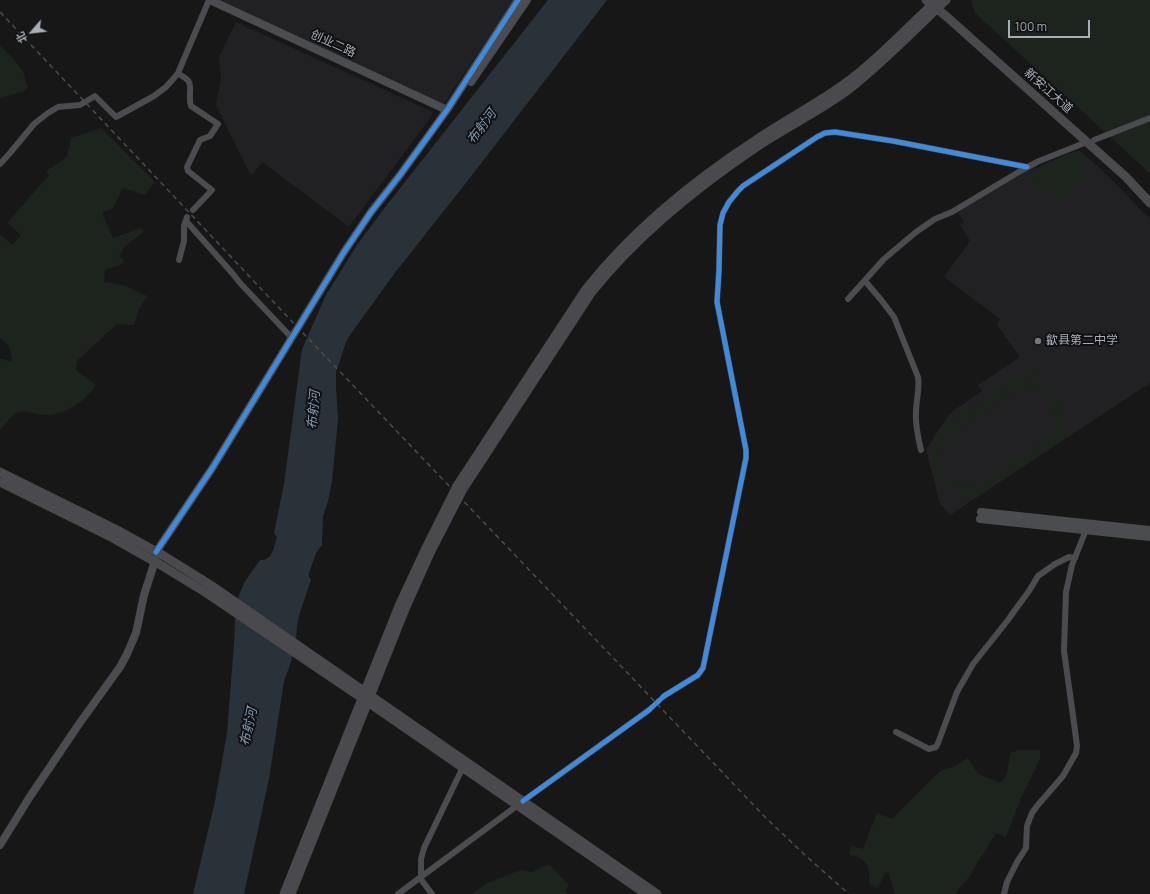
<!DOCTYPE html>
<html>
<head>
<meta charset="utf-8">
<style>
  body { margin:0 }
  #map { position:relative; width:1150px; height:894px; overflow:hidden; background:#171717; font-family:Manrope,"Noto Sans SC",sans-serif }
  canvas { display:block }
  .north { position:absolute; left:12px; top:12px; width:40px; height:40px; -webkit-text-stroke:3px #111113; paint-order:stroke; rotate:242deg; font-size:11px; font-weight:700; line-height:16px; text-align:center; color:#a8adb8 }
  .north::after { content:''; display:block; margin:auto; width:14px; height:18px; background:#a8adb8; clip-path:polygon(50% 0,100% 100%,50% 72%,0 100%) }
  .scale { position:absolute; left:1008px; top:20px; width:82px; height:18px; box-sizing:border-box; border:2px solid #a8adb8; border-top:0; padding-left:5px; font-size:12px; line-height:14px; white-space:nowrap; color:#a8adb8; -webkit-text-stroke:3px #111113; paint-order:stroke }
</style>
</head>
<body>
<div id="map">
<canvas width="1150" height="894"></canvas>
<div class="north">北</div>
<div class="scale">100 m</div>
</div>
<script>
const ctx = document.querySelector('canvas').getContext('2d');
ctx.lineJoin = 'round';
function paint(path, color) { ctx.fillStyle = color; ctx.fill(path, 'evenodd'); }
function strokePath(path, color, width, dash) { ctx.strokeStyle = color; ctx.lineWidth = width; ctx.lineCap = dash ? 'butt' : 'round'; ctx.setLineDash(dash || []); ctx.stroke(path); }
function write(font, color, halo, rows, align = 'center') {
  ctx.font = font + ' Manrope,"Noto Sans SC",sans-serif'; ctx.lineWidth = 4; ctx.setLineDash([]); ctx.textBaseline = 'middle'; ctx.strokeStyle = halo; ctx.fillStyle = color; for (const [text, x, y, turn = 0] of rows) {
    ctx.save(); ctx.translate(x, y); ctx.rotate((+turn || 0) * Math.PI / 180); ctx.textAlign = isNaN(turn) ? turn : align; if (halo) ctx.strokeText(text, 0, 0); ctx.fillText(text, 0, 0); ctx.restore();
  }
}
paint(new Path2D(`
  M218,0H514L443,105Z
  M236,22L433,112L431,117L349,227L262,162L252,175L250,174L216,105L221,79L219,57Z
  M1076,151H1080L1100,168L1150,219V383L950,515L940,504L926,449L950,413L982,391L978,385L1020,357L997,325L1000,319L944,277L970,241L960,225L964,222L957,211L1018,175Z`), '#212123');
paint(new Path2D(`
  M971,0H1150V175L1141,165L975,13Z
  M0,46L11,56L23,71L28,88L22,92L0,98Z
  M101,128L155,182L145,195L123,188L113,208L102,213L113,238L141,228L144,232L125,246L119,256L124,260L120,265L105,270L104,282L124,285L147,296L139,309L134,325L117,324L77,361L76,370L94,384L95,386C87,401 62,416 45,415C36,415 27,410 18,412C11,414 6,425 0,429V359H3L12,362C11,351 10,344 0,338V236L1,235L12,245L21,235L7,223L49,175L46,171L67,157L71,138Z
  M1075,151C1081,152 1083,154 1084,160L1081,163L1087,170L1055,209L1052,206L1057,199L1027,176L1043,165Z
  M1034,367L1038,375L1029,381L1044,387L1055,398L1060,407L1063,423L1070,434L969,501L964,494C934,488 921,457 940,432L939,430ZM1026,389C1052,391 1064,417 1048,438L979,484C948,494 926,461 948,436L1016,391Z
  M1018,750H1040V759L1021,798L1006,837L996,833L969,877L955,894H895L888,872L885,873L877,889L869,883C871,866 865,857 849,855L851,846L863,849L877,813L892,819L940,771L955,766L968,758L977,773L1000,783C1010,777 1007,763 1011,753Z
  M549,864L569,885L565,891L568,894H472L485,884L521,870L532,872Z`), '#1d241e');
paint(new Path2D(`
  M548,0H607L469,179L394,274L350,335L346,342L336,372V388L338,419L332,481L328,501L323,516L322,545L316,553L309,573V577L311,580L300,612L297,626L296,638L291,662L284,681L269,779L244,894H193L215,801L227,733L234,644L235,618L236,603L244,583L260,560C273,561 274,546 277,537L274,533L284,484L302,349L326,295L357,245L383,210Z`), '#2a3239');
strokePath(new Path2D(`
  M649,710L664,696`), '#343537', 6, [6, 3]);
strokePath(new Path2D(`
  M178,73C181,76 187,78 189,82C192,88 188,98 191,106L218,124L210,136L200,140L187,167L188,171L212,190L193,210
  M1094,140L1150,118
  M0,164L10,153L34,124L48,113L58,107L80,105L95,96L116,117L154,96L166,87L174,78L178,73L209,0
  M186,221L233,274L240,283L292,338
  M179,260L184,241V226L187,217
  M865,281L882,301L894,317L918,377C920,389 916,400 916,412C915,425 918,437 921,450
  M848,299L884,259L916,232L935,219L952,212L1022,170L1039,161L1087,142
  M664,696L698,675L703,668L746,458V450L717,302L719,270L720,225L723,213L729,202L738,191L743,186L817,137L825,133L835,132L893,141L1027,167
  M896,732L929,749L936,747L938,743L957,692L973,664L1008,620L1015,610L1029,591L1038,576L1055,564L1069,557L1075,558
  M523,801L649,710
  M421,876V859L424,848L463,767
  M420,878L432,894
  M398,894L518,805
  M1004,894L1007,882L1017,862L1026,848L1027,826L1032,813L1037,806L1063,776L1076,753L1077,746L1074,723L1064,651L1066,592L1072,565L1086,530`), '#4b4c50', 6);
strokePath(new Path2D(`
  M210,0L447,110
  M471,82L527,0
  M981,512L1150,530
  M980,519L1150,537
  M156,552L213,467L344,252L371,212L400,175L447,110L518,0
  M0,845L29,798L79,724L120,667L127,654L136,633L144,595L155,561`), '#4b4c50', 8);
strokePath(new Path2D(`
  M926,0L946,16L1126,177L1150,203
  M0,472L117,530L164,556L209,584L657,894
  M0,482L113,538L159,564L205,592L362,698L646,894
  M284,894L399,606L426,548L457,486L586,289C633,230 693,181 756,140C784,121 815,105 843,85C877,60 906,29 937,0
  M291,894L405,609L431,551L463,489L591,293C637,235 697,187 758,146C788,126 820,111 848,90C883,63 914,30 946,0`), '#4a4a4e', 9);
strokePath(new Path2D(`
  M0,12L283,312L765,817L807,857L849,894`), '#4b4c4f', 1.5, [5, 4]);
strokePath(new Path2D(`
  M156,552L213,467L344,252L371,212L400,175L447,110L518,0
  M523,801L649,710L664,696L698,675L703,668L746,458V450L717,302L719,270L720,225L723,213L729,202L738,191L743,186L817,137L825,133L835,132L893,141L1027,167`), '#408adc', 5);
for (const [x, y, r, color] of [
  [1038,341,4,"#757880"]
]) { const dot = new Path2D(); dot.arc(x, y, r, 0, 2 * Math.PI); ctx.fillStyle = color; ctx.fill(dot); strokePath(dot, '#111113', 1.5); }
write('12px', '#a8adb8', '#111113', [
  ["创业二路",333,44,25],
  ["新安江大道",1048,91,42]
]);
write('12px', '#a8adb8', '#111113', [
  ["歙县第二中学",1046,341]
], 'left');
write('italic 13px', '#7f9bb3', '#111113', [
  ["布射河",482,127,-53],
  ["布射河",314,410,-85],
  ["布射河",249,727,-78]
]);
</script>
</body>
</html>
